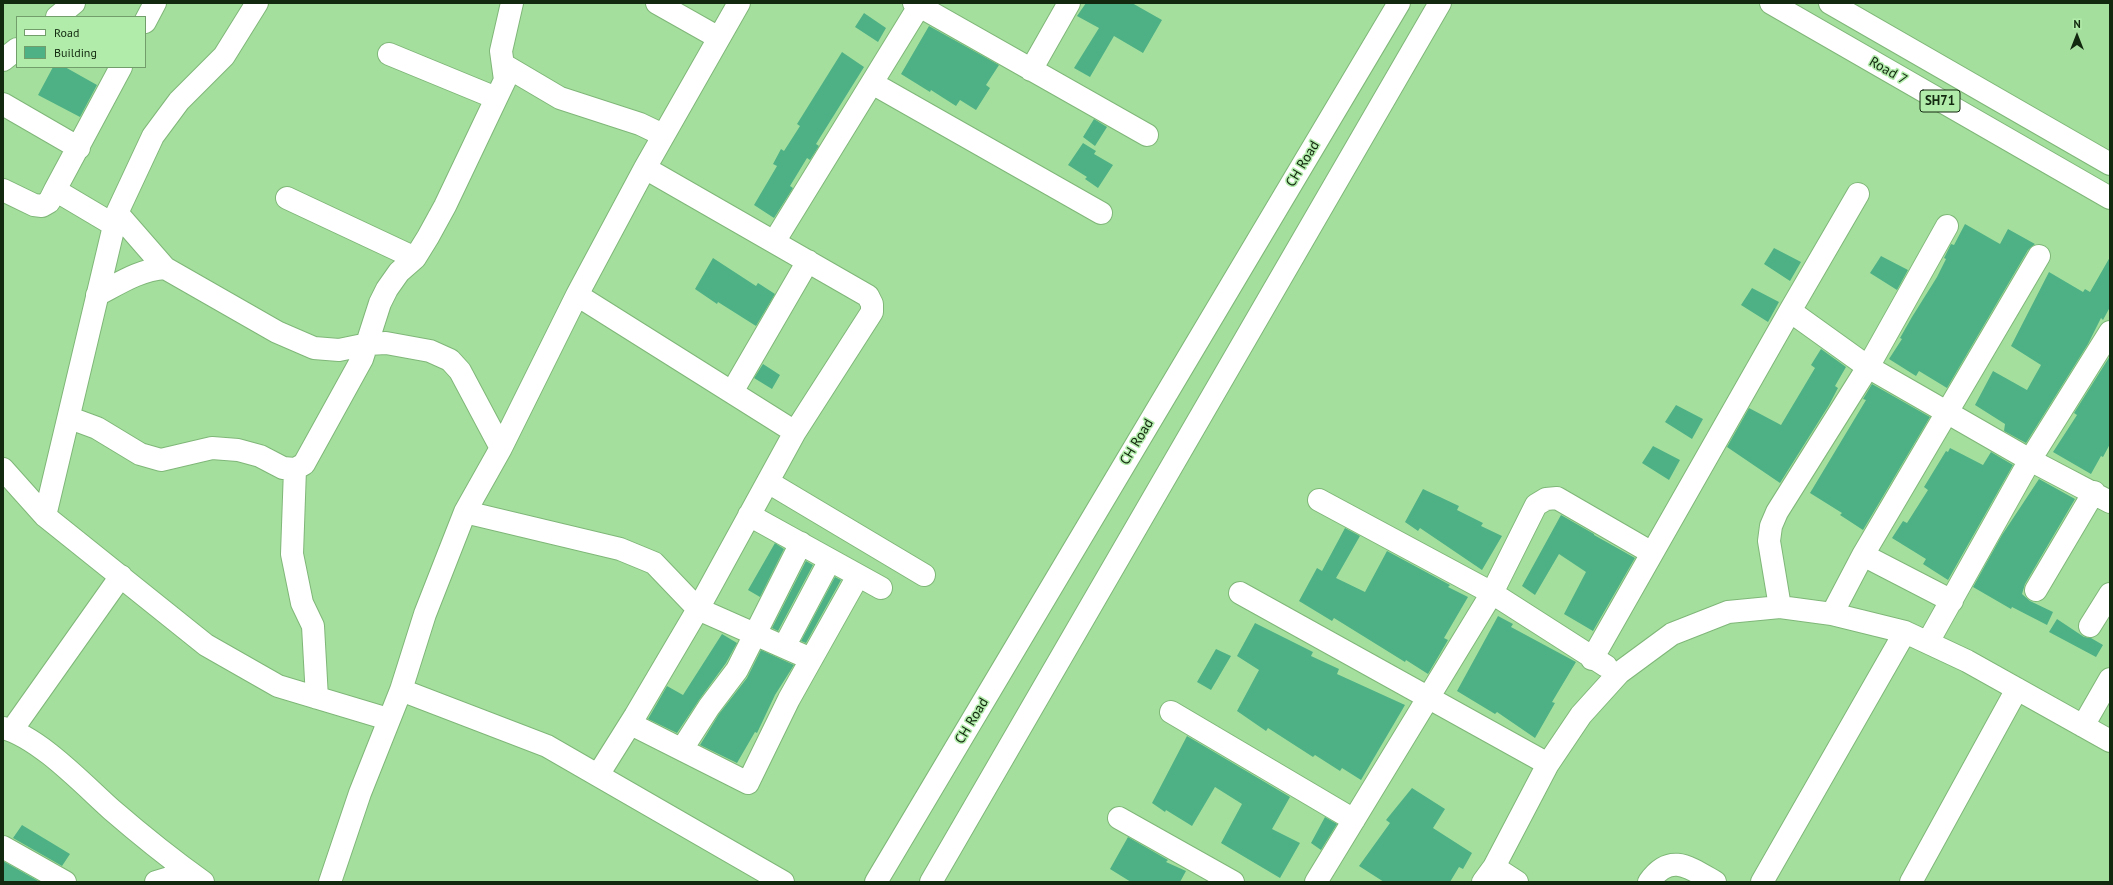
<!DOCTYPE html>
<html>
<head>
<meta charset="utf-8">
<style>
  body { margin:0 }
  #map { position:relative; width:2113px; height:885px; overflow:hidden; background:#a5df9e; font-family:"PT Sans",sans-serif }
  canvas { display:block }
  .frame { position:absolute; inset:0; border:4px solid #12280f; pointer-events:none }
  .legend { position:absolute; left:16px; top:16px; width:130px; height:52px; box-sizing:border-box; background:#b2ecaa; border:1px solid #729e6c; margin:0; padding:5px 7px; list-style:none; font-size:12px; color:#12280f }
  .legend li { display:flex; align-items:center; gap:8px; height:20px }
  .legend b { width:20px; border:1px solid #729e6c }
  .north { position:absolute; left:2057px; top:16px; width:40px; height:40px; -webkit-text-stroke:3px #b2ecaa; paint-order:stroke; rotate:0deg; font-size:11px; font-weight:700; line-height:16px; text-align:center; color:#12280f }
  .north::after { content:''; display:block; margin:auto; width:14px; height:18px; background:#12280f; clip-path:polygon(50% 0,100% 100%,50% 72%,0 100%) }
</style>
</head>
<body>
<div id="map">
<canvas width="2113" height="885"></canvas>
<div class="frame"></div>
<ul class="legend">
<li><b style="height:5px;background:#fff"></b>Road</li>
<li><b style="height:11px;background:#4db185"></b>Building</li>
</ul>
<div class="north">N</div>
</div>
<script>
const ctx = document.querySelector('canvas').getContext('2d');
ctx.lineJoin = 'round';
function paint(path, color) { ctx.fillStyle = color; ctx.fill(path, 'evenodd'); }
function strokePath(path, color, width, dash) { ctx.strokeStyle = color; ctx.lineWidth = width; ctx.lineCap = dash ? 'butt' : 'round'; ctx.setLineDash(dash || []); ctx.stroke(path); }
function write(font, color, halo, rows, align = 'center') {
  ctx.font = font + ' "PT Sans",sans-serif'; ctx.lineWidth = 3; ctx.setLineDash([]); ctx.textBaseline = 'middle'; ctx.strokeStyle = halo; ctx.fillStyle = color; for (const [text, x, y, turn = 0] of rows) {
    ctx.save(); ctx.translate(x, y); ctx.rotate((+turn || 0) * Math.PI / 180); ctx.textAlign = isNaN(turn) ? turn : align; if (halo) ctx.strokeText(text, 0, 0); ctx.fillText(text, 0, 0); ctx.restore();
  }
}
paint(new Path2D(`
  M1086,3H1132L1162,20L1143,53L1114,36L1090,77L1074,68L1099,28L1077,16Z
  M864,13L886,28L878,42L855,27Z
  M929,26L999,65L986,85L990,88L976,110L960,100L956,106L931,90L930,92L901,74Z
  M842,52L864,67L816,144L819,146L810,160L807,158L790,186L793,188L774,218L754,205L777,166L773,164L781,149L784,151L800,126L797,124Z
  M53,67H65L97,85L80,117L38,95Z
  M1094,119L1107,127L1095,146L1083,137Z
  M1083,143L1096,151L1094,154L1113,165L1098,188L1085,179L1087,177L1068,165Z
  M1965,224L2000,244L2008,229L2035,244L2028,250L1947,388L1919,371L1916,376L1889,359L1902,339L1900,338L1912,317L1937,277L1946,259L1944,258L1951,244L1954,245Z
  M1774,248L1801,262L1790,281L1764,264Z
  M1881,256L1908,270L1897,290L1870,273Z
  M2110,257V307L2103,320L2101,318L2088,344L2026,443L2004,431L2005,424L1975,405L1993,371L2027,390L2041,365L2011,346L2049,272L2083,292L2085,289L2090,292Z
  M713,258L756,286L758,283L775,294L756,326L718,302L717,304L695,289Z
  M1752,288L1779,302L1768,322L1741,305Z
  M1821,349L1846,367L1835,386L1838,388L1829,405L1780,483L1727,447L1749,408L1781,425L1815,368L1811,365Z
  M2110,356V444L2103,457L2101,456L2091,474L2053,452L2077,415L2074,413Z
  M763,364L780,375L772,389L754,378Z
  M1872,384L1930,417L1863,530L1840,515L1842,513L1810,493L1866,400L1863,399Z
  M1676,405L1703,419L1692,439L1665,422Z
  M1653,446L1680,460L1669,480L1642,463Z
  M1950,448L1983,465L1991,452L2013,465L1948,580L1923,564L1926,559L1892,538L1903,521L1907,523L1928,490L1924,487L1946,451L1948,452Z
  M2039,479L2075,499L2025,584L2022,594L2030,601L2053,612L2047,625L2012,607L2011,609L1973,587L2002,535Z
  M1423,489L1459,506L1457,510L1483,523L1481,526L1502,536L1482,570L1420,528L1418,531L1405,522Z
  M1561,515L1594,534V535L1635,558L1593,631L1564,614L1586,572L1559,554L1535,595L1522,586Z
  M1345,528L1360,536L1336,578L1365,592L1387,551L1450,585L1448,587L1468,597L1444,638L1448,640L1428,674L1406,660L1405,662L1334,618L1332,621L1299,601L1317,568L1322,571Z
  M775,543L784,549L760,597L748,590Z
  M806,561L813,565L778,631L772,628Z
  M835,577L841,580L806,643L801,641Z
  M1498,616L1513,624L1511,627L1576,662L1552,702L1555,703L1535,738L1497,712L1495,714L1457,691Z
  M2057,619L2084,637L2091,638L2103,645L2096,657L2049,632Z
  M1255,623L1313,652L1311,656L1339,669L1337,674L1405,705L1361,780L1342,768L1340,771L1315,755L1313,757L1268,728L1266,731L1237,711L1259,670L1237,656Z
  M722,634L737,643L726,663L699,700L677,733L648,719L667,686L683,695Z
  M1216,649L1231,656L1211,690L1197,682Z
  M761,650L794,665L775,695L757,733L755,732L737,763L700,745L719,714L747,678Z
  M1187,736L1290,797L1272,829L1300,843L1280,878L1221,843L1242,804L1215,787L1192,826L1166,810L1165,812L1152,803Z
  M1412,788L1445,809L1433,828L1472,853L1463,869L1459,867L1450,882H1384L1359,866L1390,823L1386,820Z
  M1325,817L1337,824L1321,850L1311,843Z
  M22,825L70,854L62,866L13,838Z
  M1128,837L1168,860L1166,862L1186,871L1180,882H1131L1110,869Z
  M3,861L40,882H3Z`), '#4db185');
const minor = new Path2D(`
  M657,3L719,38
  M914,3L1147,135
  M57,17L74,3
  M145,22L155,3
  M389,54L496,98
  M3,60L17,49
  M504,65L560,98L640,124L663,135
  M1031,70L1069,3
  M872,83L1101,213
  M3,104L79,148
  M3,190L34,205L42,206L49,202L55,190
  M287,198L415,258
  M117,213L165,268
  M114,225L55,190L121,67
  M774,242L921,3
  M97,295C120,283 139,270 165,268L277,332L314,348L339,350L368,344L386,343L430,351L450,360L460,371L501,448
  M577,295L795,432
  M1790,311L1868,367L2030,460L2110,502
  M732,392L808,261
  M70,418L97,428L140,454L161,460L212,448L238,450L260,456L283,468L295,469L304,464L362,359L380,303L387,289L399,272L415,258L428,237L445,206L505,80L501,51L512,3
  M3,469L45,516L206,645L278,686L388,719
  M295,469L292,554L302,603L313,626L317,698
  M768,482L924,575
  M1319,500L1492,593L1606,666
  M465,512L620,549L654,563L698,609L811,659
  M749,515L881,588
  M45,516L117,213L153,136L179,101L224,56L257,3
  M1863,555L1952,601
  M2036,590L2094,492
  M1240,593L1548,764
  M1780,607L1769,541L1771,526L1777,512L1868,367L1947,226
  M1832,614L1863,555L2039,256
  M2090,626L2110,594
  M1928,642L2030,460L2110,332
  M784,647L830,560
  M1592,659L1790,311L1858,194
  M401,690L547,746L783,882
  M1171,712L1354,820
  M631,724L748,783L789,699L858,576
  M2083,726L2110,679
  M3,728C39,737 84,785 112,810C141,835 172,860 203,882
  M12,730L121,576
  M682,749L709,707L737,670L801,543
  M598,775L635,716L698,609L795,432L872,312V304L868,296L645,168
  M1119,818L1233,882
  M3,847L65,882
  M1494,867L1517,882
  M156,882L189,872
  M330,882L360,793L401,690L425,614L465,512L501,448L577,295L645,168L739,3
  M876,882L1399,3
  M931,882L1440,3
  M1316,882L1492,593L1536,505L1546,499L1557,498L1652,553
  M1483,882L1494,867L1548,764L1581,715L1619,673L1672,634L1728,612L1780,607L1832,614L1905,632L1967,661L2110,741
  M1649,882C1670,852 1689,867 1715,882
  M1762,882L1905,632
  M1911,882L2017,689`);
const major = new Path2D(`
  M1771,3L2110,198
  M1830,3L2110,164`);
strokePath(minor, '#7fb778', 24);
strokePath(major, '#7fb778', 24);
strokePath(minor, '#fff', 22);
strokePath(major, '#fff', 22);
for (const [x, y, w] of [
  [1940,101,40]
]) { const box = new Path2D(); box.roundRect(x - w / 2, y - 11, w, 22, 3); ctx.fillStyle = '#b2ecaa'; ctx.fill(box); strokePath(box, '#12280f', 1); }
write('bold 13px', '#12280f', null, [
  ["SH71",1940,101]
]);
write('14px', '#12280f', '#b2ecaa', [
  ["Road 7",1888,71,30],
  ["CH Road",1303,164,-59],
  ["CH Road",1137,442,-59],
  ["CH Road",972,721,-59]
]);
</script>
</body>
</html>
